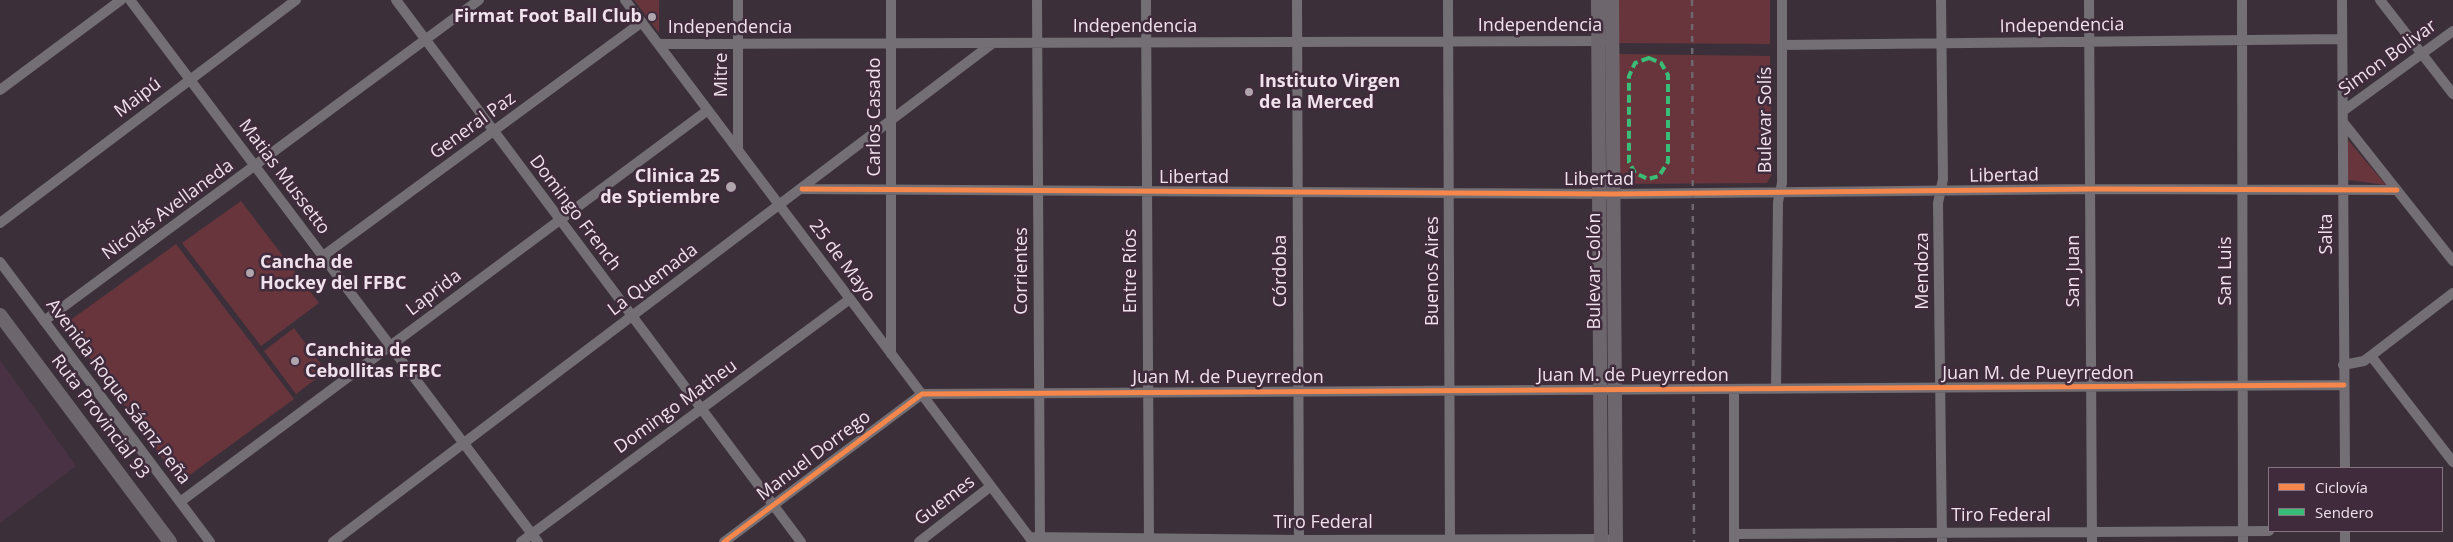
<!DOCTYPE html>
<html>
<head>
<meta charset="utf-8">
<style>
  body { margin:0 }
  #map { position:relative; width:2453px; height:542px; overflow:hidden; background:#3b3039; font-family:"Open Sans",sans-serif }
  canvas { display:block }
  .legend { position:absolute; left:2268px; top:467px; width:175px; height:65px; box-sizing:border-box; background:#402b3c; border:1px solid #867482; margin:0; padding:6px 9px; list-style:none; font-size:15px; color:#efe2ec }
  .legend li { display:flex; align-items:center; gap:10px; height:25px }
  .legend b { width:25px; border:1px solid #867482 }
</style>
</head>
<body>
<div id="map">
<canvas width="2453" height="542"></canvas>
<ul class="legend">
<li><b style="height:6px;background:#f5874c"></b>Ciclovía</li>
<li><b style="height:6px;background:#3abd76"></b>Sendero</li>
</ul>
</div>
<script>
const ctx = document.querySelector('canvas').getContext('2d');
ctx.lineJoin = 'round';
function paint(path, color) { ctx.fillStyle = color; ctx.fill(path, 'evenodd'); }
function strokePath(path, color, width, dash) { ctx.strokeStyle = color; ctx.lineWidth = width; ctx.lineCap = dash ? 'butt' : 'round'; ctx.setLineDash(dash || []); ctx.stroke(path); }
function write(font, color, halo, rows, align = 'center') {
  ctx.font = font + ' "Open Sans",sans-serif'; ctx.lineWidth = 5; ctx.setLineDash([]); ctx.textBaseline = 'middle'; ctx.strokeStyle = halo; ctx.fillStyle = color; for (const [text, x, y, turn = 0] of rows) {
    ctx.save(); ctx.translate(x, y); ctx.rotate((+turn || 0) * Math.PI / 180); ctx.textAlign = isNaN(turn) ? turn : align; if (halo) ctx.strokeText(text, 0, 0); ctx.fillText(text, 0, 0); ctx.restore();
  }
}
paint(new Path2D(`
  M0,360L76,466L0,523Z`), '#4a3245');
paint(new Path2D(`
  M634,0H659V33Z
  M1619,0H1770V44L1619,43Z
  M1618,54L1770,56L1772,174L1767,183L1619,184Z
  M2348,140L2386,185L2348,180Z
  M241,201L319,303L261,346L182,243Z
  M176,244L294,399L180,482L65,324Z
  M294,328L326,371L296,394L264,351Z`), '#68353d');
strokePath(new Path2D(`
  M130,0L538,542
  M396,0L801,542
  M625,0L1033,542
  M738,0V150
  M1037,0L1040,542
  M1146,0L1149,542
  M1297,0L1299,542
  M1448,0L1450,542
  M1941,0L1943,179L1938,203L1942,542
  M2089,0L2092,542
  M2242,0L2243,542
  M2342,0L2345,468
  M2380,0L2453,94
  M658,44L1604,41
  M1782,45L2342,39
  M0,90L121,0
  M2343,111L2453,31
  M2343,122L2453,261
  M802,189L1614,194L2090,189L2397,190
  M0,223L296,0
  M323,256L642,22
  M0,262L210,542
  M44,321L479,0
  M891,354V0
  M2371,356L2453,462
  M2343,365L2364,361L2453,293
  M1776,389L1778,202L1782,183V0
  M1734,390V542
  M180,502L708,110
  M2345,531V542
  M1734,534L2269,531
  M1029,537L1299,540L1606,539
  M333,542L993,43
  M521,542L850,299
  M724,542L922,394L2344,385
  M919,542L991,486`), '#736f74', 10);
strokePath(new Path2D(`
  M1598,0L1601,542
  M1612,0L1616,542
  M0,315L170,542`), '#6d666c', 14);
strokePath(new Path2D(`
  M1692,0L1694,542`), '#6e676e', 2.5, [6, 6]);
strokePath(new Path2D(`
  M1649,58L1661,63L1668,75V162L1659,176L1648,179L1635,173L1629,162V76L1635,63Z`), '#3abd76', 4, [8, 4]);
strokePath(new Path2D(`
  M802,189L1614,194L2090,189L2397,190
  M724,542L922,394L2344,385`), '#f5874c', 5);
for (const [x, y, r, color] of [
  [652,17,5,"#b0a4ad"],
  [1249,92,5,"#b0a4ad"],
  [731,187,6,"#b0a4ad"],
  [250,273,5,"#b0a4ad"],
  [295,361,5,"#b0a4ad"]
]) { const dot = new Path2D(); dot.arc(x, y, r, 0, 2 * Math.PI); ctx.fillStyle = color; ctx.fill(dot); strokePath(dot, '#402b3c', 2); }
write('bold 18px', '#efe2ec', '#402b3c', [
  ["Firmat Foot Ball Club",642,17,"right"],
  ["Instituto Virgen",1259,82],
  ["de la Merced",1259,103],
  ["Clinica 25",720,177,"right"],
  ["de Sptiembre",720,198,"right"],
  ["Cancha de",260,263],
  ["Hockey del FFBC",260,284],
  ["Canchita de",305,351],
  ["Cebollitas FFBC",305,372]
], 'left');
write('18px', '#efe2ec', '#402b3c', [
  ["Independencia",1540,26],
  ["Independencia",2062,26,-1],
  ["Independencia",1135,27],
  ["Independencia",730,28],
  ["Simon Bolivar",2388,58,-36],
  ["Mitre",722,75,-90],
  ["Maipú",138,98,-37],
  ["Carlos Casado",875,117,-90],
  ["Bulevar Solís",1766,120,-90],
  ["General Paz",473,126,-36],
  ["Libertad",2004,176,-1],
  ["Matias Mussetto",284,177,53],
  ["Libertad",1194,178],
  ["Libertad",1599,180],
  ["Nicolás Avellaneda",168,210,-36],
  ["Domingo French",575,213,53],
  ["Salta",2327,234,-90],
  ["25 de Mayo",842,261,53],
  ["Corrientes",1022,271,-90],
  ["Entre Ríos",1131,271,-90],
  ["Córdoba",1281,271,-90],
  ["Buenos Aires",1433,271,-90],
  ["Bulevar Colón",1595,271,-90],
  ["Mendoza",1923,271,-90],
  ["San Juan",2074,271,-90],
  ["San Luis",2226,271,-90],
  ["La Quemada",653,280,-37],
  ["Laprida",434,293,-37],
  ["Juan M. de Pueyrredon",2038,374],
  ["Juan M. de Pueyrredon",1633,376],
  ["Juan M. de Pueyrredon",1228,378],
  ["Avenida Roque Sáenz Peña",118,392,53],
  ["Domingo Matheu",676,407,-36],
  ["Ruta Provincial 93",100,417,53],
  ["Manuel Dorrego",814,456,-37],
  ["Guemes",945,501,-37],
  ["Tiro Federal",2001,516],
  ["Tiro Federal",1323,523]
]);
</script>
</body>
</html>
